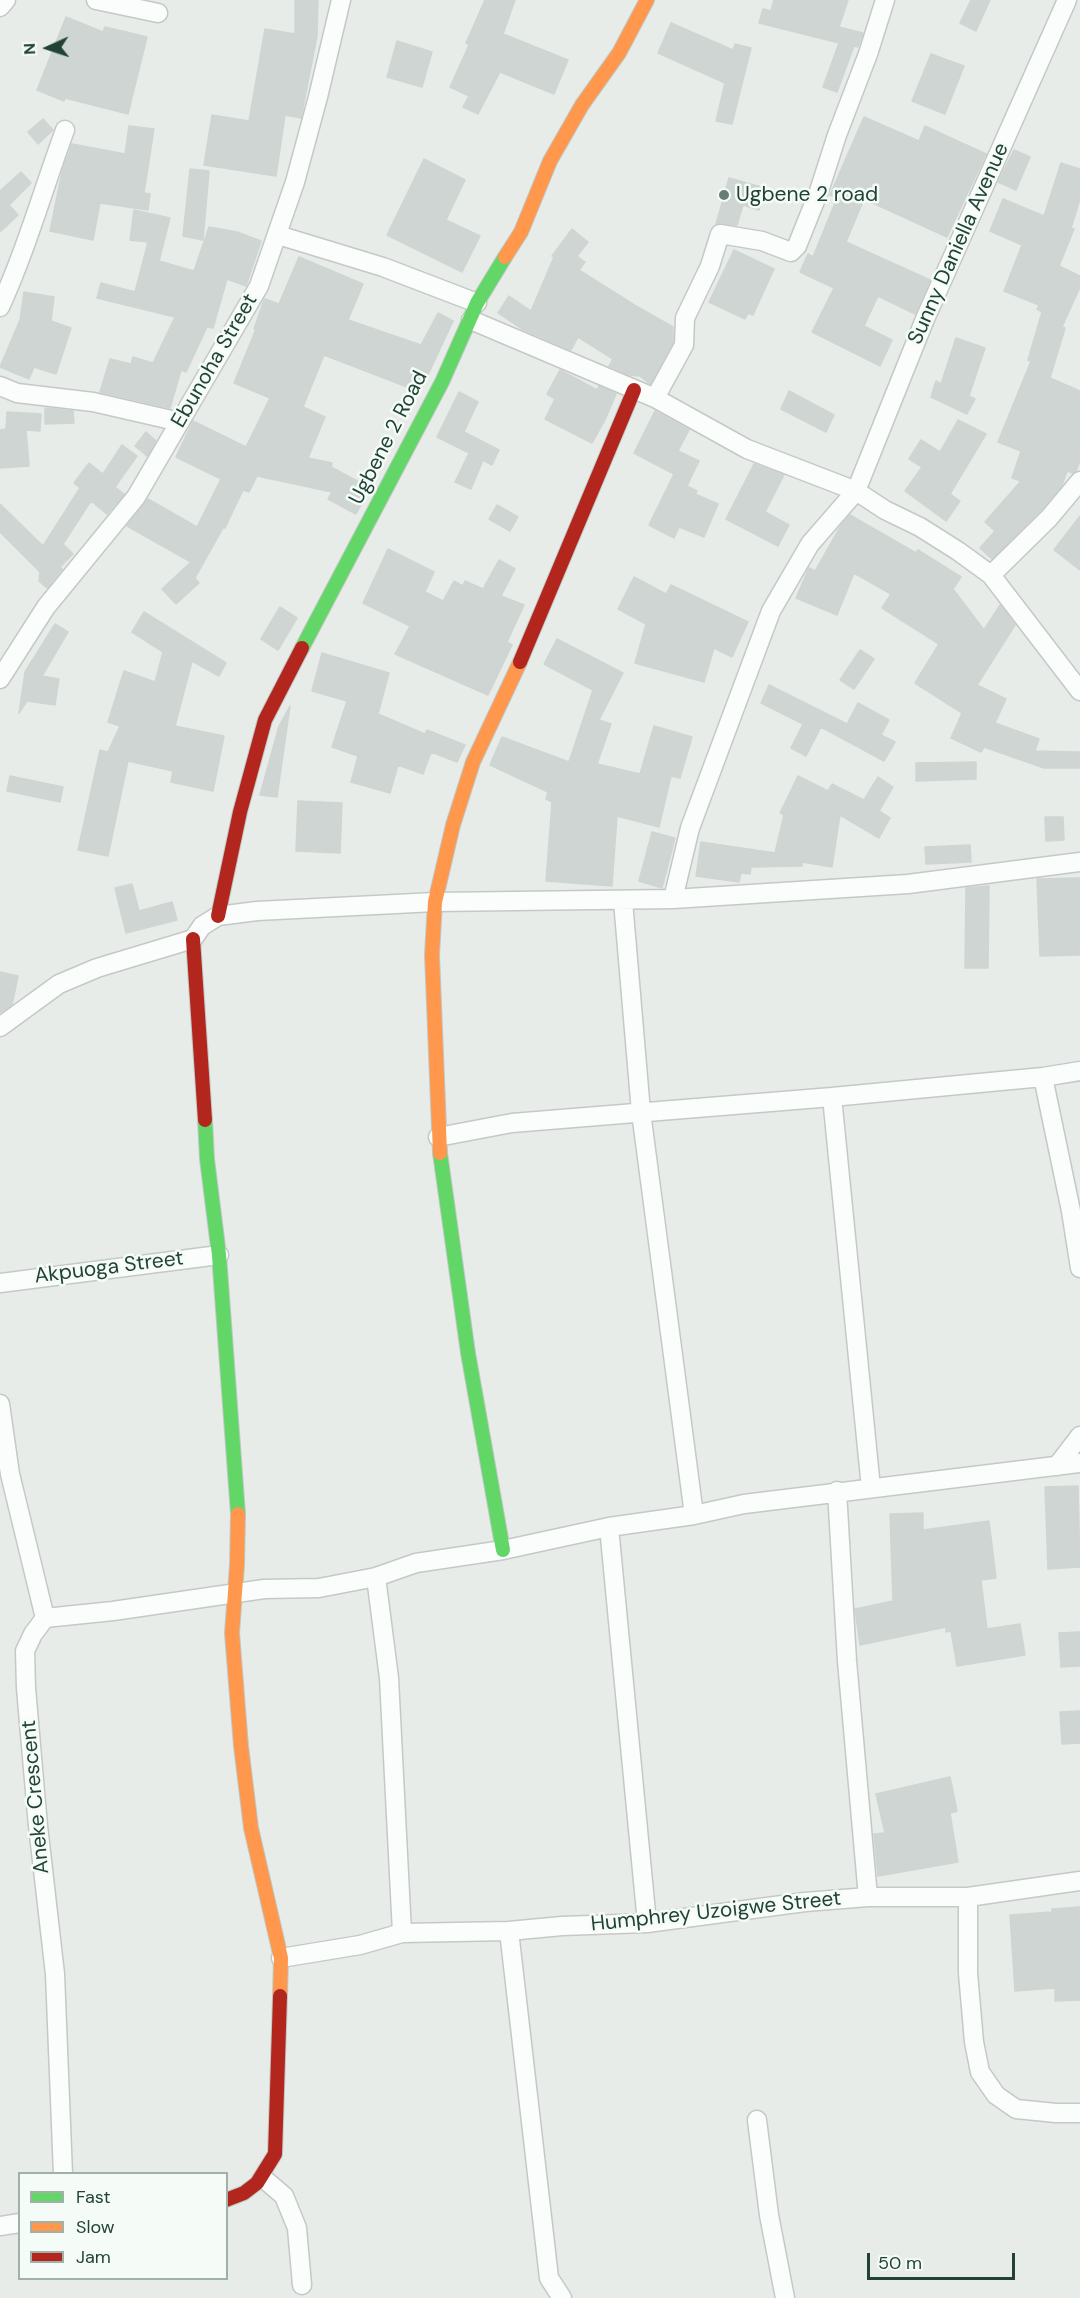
<!DOCTYPE html>
<html>
<head>
<meta charset="utf-8">
<style>
  body { margin:0 }
  #map { position:relative; width:1080px; height:2298px; overflow:hidden; background:#e7ece9; font-family:"DM Sans",sans-serif }
  canvas { display:block }
  .legend { position:absolute; left:18px; top:2172px; width:210px; height:108px; box-sizing:border-box; background:#f5fbf7; border:2px solid #a0b1aa; margin:0; padding:8px 10px; list-style:none; font-size:18px; color:#214336 }
  .legend li { display:flex; align-items:center; gap:12px; height:30px }
  .legend b { width:30px; border:2px solid #a0b1aa }
  .north { position:absolute; left:18px; top:18px; width:60px; height:60px; -webkit-text-stroke:4px #f5fbf7; paint-order:stroke; rotate:267deg; font-size:16px; font-weight:700; line-height:24px; text-align:center; color:#214336 }
  .north::after { content:''; display:block; margin:auto; width:21px; height:27px; background:#214336; clip-path:polygon(50% 0,100% 100%,50% 72%,0 100%) }
  .scale { position:absolute; left:867px; top:2253px; width:148px; height:27px; box-sizing:border-box; border:3px solid #214336; border-top:0; padding-left:8px; font-size:18px; line-height:21px; white-space:nowrap; color:#214336; -webkit-text-stroke:4px #f5fbf7; paint-order:stroke }
</style>
</head>
<body>
<div id="map">
<canvas width="1080" height="2298"></canvas>
<ul class="legend">
<li><b style="height:8px;background:#63d668"></b>Fast</li>
<li><b style="height:8px;background:#ff974d"></b>Slow</li>
<li><b style="height:8px;background:#b3261e"></b>Jam</li>
</ul>
<div class="north">N</div>
<div class="scale">50 m</div>
</div>
<script>
const ctx = document.querySelector('canvas').getContext('2d');
ctx.lineJoin = 'round';
function paint(path, color) { ctx.fillStyle = color; ctx.fill(path, 'evenodd'); }
function strokePath(path, color, width, dash) { ctx.strokeStyle = color; ctx.lineWidth = width; ctx.lineCap = dash ? 'butt' : 'round'; ctx.setLineDash(dash || []); ctx.stroke(path); }
function write(font, color, halo, rows, align = 'center') {
  ctx.font = font + ' "DM Sans",sans-serif'; ctx.lineWidth = 5; ctx.setLineDash([]); ctx.textBaseline = 'middle'; ctx.strokeStyle = halo; ctx.fillStyle = color; for (const [text, x, y, turn = 0] of rows) {
    ctx.save(); ctx.translate(x, y); ctx.rotate((+turn || 0) * Math.PI / 180); ctx.textAlign = isNaN(turn) ? turn : align; if (halo) ctx.strokeText(text, 0, 0); ctx.fillText(text, 0, 0); ctx.restore();
  }
}
const building = new Path2D(`
  M295,0H318L317,36L301,118L285,115L276,176L204,165L212,115L249,121L265,29L295,34Z
  M485,0H515L503,34L568,60L554,94L500,72L478,114L463,107L469,96L450,87L469,45L466,43Z
  M774,0H848L839,27L863,33L858,47L854,46L837,92L823,87L839,43L759,23L763,9L771,11Z
  M971,0H990L976,31L960,23Z
  M66,17L103,32L105,27L147,37L128,114L65,98L64,101L37,90Z
  M671,23L733,50L735,44L751,48L732,124L716,121L725,83L658,53Z
  M397,41L432,52L422,87L387,77Z
  M931,54L964,66L945,114L912,101Z
  M864,117L919,141L925,126L986,154L947,237L864,199L846,242L930,280L915,314L878,296L864,326L892,340L880,366L812,332L834,288L800,272L808,254L813,257L837,198L830,195Z
  M43,119L53,130L38,144L28,132Z
  M129,126L154,129L144,193L150,194L148,210L100,203L93,240L50,231L62,172L72,144L125,154Z
  M1014,150L1030,157L1016,190L998,182Z
  M424,159L465,180L446,220L480,236L462,272L387,235Z
  M1061,163L1080,169V199L1071,228L1074,229L1059,266L1080,276V287L1062,327L1065,328L1050,378L1080,391V461L1076,471L1073,473L1067,471L1062,485L1041,510L992,559L980,548L995,531L985,522L1021,481L1012,478L1021,451L998,442L1031,361L1028,360L1042,312L1037,309L1039,305L1004,291L1022,245L990,231L1003,199L1044,216Z
  M190,169L209,171L203,240L183,236Z
  M21,172L31,183L9,205L18,215L0,232V191Z
  M729,178L765,188L759,210L743,205L737,225L716,224Z
  M134,210L170,218L159,261L194,271L209,227L237,232L261,241L246,286L227,279L213,328L207,327L186,372L181,370L170,408L100,392L110,359L131,364L133,357L153,363L175,317L97,298L101,283L135,292L148,242L130,240Z
  M572,229L588,242L577,256L585,262L579,270L636,306L673,327V342L650,384L640,376L629,375L609,366L613,359L578,337L571,350L522,329L498,313L509,296L531,311L554,257L552,256Z
  M734,250L774,269L753,315L748,313L745,319L709,302Z
  M299,257L363,284L348,320L421,345L438,313L453,321L420,392L324,355L303,407L325,417L308,458L332,463L331,467L370,488L356,514L328,499L332,492L257,476L249,492L243,490L225,528H223L195,578L199,583L176,604L162,589L191,562L127,526L148,499L197,527L221,479L176,457L193,421L246,447L270,398L234,383L256,329H254L264,300L265,299L279,304Z
  M24,292L54,297L51,321L71,328L56,374L34,367L29,379L0,367L20,320Z
  M956,338L985,348L969,396L975,399L967,414L931,397L936,381L941,384Z
  M560,370L597,390L599,386L616,394L605,420L592,443L545,419L555,399L547,394Z
  M789,391L834,415L826,432L781,409Z
  M459,392L478,402L464,432L499,450L492,465L483,460L471,489L455,482L469,453L437,437Z
  M45,408L73,411L74,423L45,424Z
  M655,411L689,430L678,451L699,461L687,486L697,491L695,494L718,504L704,537L679,527L674,538L649,525L674,474L634,453Z
  M7,412L41,414L40,431L26,430L29,466L0,468V430L6,429Z
  M958,420L986,434L950,494L960,501L946,521L905,491L922,467L909,459L921,440L940,452Z
  M146,432L156,441L147,456L135,446Z
  M122,445L137,456L115,487L124,494L107,514L91,501L63,544L73,554L60,567L62,569L47,588L39,581L40,572L0,532V504L43,546L80,488L74,483L89,463L103,474Z
  M754,464L784,475L765,512L789,525L778,546L726,519Z
  M497,505L518,517L510,531L489,519Z
  M850,515L916,553L918,550L961,577L953,589L984,630L1000,605L1015,625L977,685L1006,699L995,723L1039,739L1035,751L1080,752V768H1044L984,747L981,752L951,738L962,713L915,683L939,644L882,608L891,594L854,573L837,615L796,598L809,568L815,571L840,527Z
  M1080,516V570L1054,550Z
  M388,549L434,572L425,592L443,601L454,581L463,586L465,581L483,589L499,560L515,569L501,596L524,605L507,642L512,645L488,695L395,654L410,626L363,603Z
  M634,577L666,594L671,585L748,622L732,657L714,648L704,682L635,663L646,624L618,609Z
  M280,607L297,618L278,650L261,639Z
  M144,612L226,663L219,676L192,661L175,726L224,736L213,791L171,782L173,771L128,761L108,856L78,850L100,750L108,752L120,726L108,722L124,671L155,682L163,652L132,632Z
  M55,624L68,632L42,676L59,679L55,705L27,701L19,713L25,672Z
  M557,639L623,673L599,720L611,724L597,764L640,774L654,726L692,737L680,778L671,776L659,827L617,816L612,886L546,881L552,802L546,799L548,792L490,765L502,737L569,762L593,690L544,664Z
  M860,650L874,659L854,689L840,680Z
  M322,653L389,673L378,714L425,734L427,730L465,745L457,762L431,752L423,774L398,765L390,793L351,782L358,756L332,747L347,701L312,691Z
  M769,685L847,724L858,703L889,720L881,735L895,742L884,761L821,727L806,756L791,748L803,724L761,703Z
  M290,706L277,797L260,795L279,726Z
  M976,762V779L916,781V763Z
  M10,776L63,787L60,802L7,791Z
  M798,776L828,791L832,784L864,800L878,777L893,787L879,811L890,818L879,838L840,815L832,867L802,862V866L751,867L750,874L741,873L739,882L696,876L701,842L775,853L784,815L780,813Z
  M298,801L342,803L340,853L296,851Z
  M1045,817H1063L1064,840L1046,841Z
  M652,832L675,838L662,888L639,881Z
  M970,845L971,862L926,864L925,847Z
  M1080,878V955L1040,956L1037,879Z
  M132,884L139,911L172,902L177,920L126,933L115,888Z
  M989,886L988,968H965L966,888Z
  M0,972L18,976L12,1005L0,1013Z
  M1078,1486L1080,1567L1048,1569L1045,1487Z
  M923,1513V1530L989,1521L996,1578L981,1580L987,1629L1020,1624L1025,1655L957,1666L951,1631L946,1632V1627L860,1645L855,1609L893,1601L890,1514Z
  M1080,1632V1666L1061,1667L1059,1633Z
  M1080,1711V1743L1062,1744L1060,1712Z
  M950,1777L957,1811L950,1813L958,1862L878,1876L874,1834L885,1833L876,1794Z
  M1080,1907V2000L1055,2001V1988L1015,1991L1010,1915L1052,1912V1909Z`);
paint(building, '#cfd5d2');
strokePath(building, '#cfd5d2', 1.5);
const street = new Path2D(`
  M96,0L158,13
  M0,7L6,0
  M278,235L383,267L477,303
  M0,307C26,250 43,190 65,130
  M471,320L655,398L747,449L856,491L885,510L920,527L958,551L991,575L1080,691
  M0,386L17,393L93,402L180,422
  M655,398L684,345L685,318L710,266L720,234L762,241L791,252L797,246L819,191L837,135L868,54L885,0
  M991,575L1049,518L1080,481
  M0,679L46,607L136,497L259,286L295,182L318,97L341,0
  M673,899L690,828L771,611L810,544L856,491L925,319L1067,0
  M623,901L641,1112L694,1515
  M0,1027L59,984L97,968L193,939L202,926L218,916L257,911L435,902L673,899L908,884L1080,862
  M1043,1077L1071,1211L1080,1268
  M832,1097L871,1488
  M438,1137L512,1123L832,1097L1043,1077L1080,1071
  M0,1283L219,1255
  M0,1404L10,1474L45,1618
  M1057,1466L1080,1436
  M837,1491L847,1661L868,1897
  M609,1527L647,1923
  M376,1577L389,1678L402,1933
  M45,1618L113,1611L264,1589L319,1588L376,1577L416,1563L503,1550L609,1527L694,1515L744,1504L1080,1463
  M45,1618L33,1634L25,1651L26,1688L38,1826L55,1974L63,2174
  M968,1897V1973L974,2042L980,2072L996,2095L1016,2109L1056,2113H1080
  M509,1931L549,2278L562,2298
  M281,1958L360,1945L402,1933L509,1931L562,1926L647,1923L805,1902L868,1897H968L1080,1881
  M757,2120L769,2215L785,2298
  M263,2178L284,2196L297,2228L302,2285
  M0,2226L20,2223`);
const fast = new Path2D(`
  M302,648L442,382L477,303L505,257
  M205,1120L207,1159L219,1255L238,1514
  M440,1153L468,1353L503,1550`);
const slow = new Path2D(`
  M505,257L521,232L550,161L582,105L619,53L647,0
  M440,1153L432,955L435,902L453,825L473,762L520,662
  M238,1514L237,1565L232,1633L241,1746L251,1828L281,1958L280,1996`);
const jam = new Path2D(`
  M520,662L634,390
  M218,916L240,812L265,720L302,648
  M193,939L205,1120
  M226,2200L244,2193L257,2183L275,2154L280,1996`);
strokePath(street, '#c4c9c6', 21);
strokePath(fast, '#c0c8c5', 16);
strokePath(slow, '#c0c8c5', 16);
strokePath(jam, '#c0c8c5', 16);
strokePath(street, '#fbfcfc', 18);
strokePath(fast, '#63d668', 14);
strokePath(slow, '#ff974d', 14);
strokePath(jam, '#b3261e', 14);
for (const [x, y, r, color] of [
  [724,195,6,"#667e75"]
]) { const dot = new Path2D(); dot.arc(x, y, r, 0, 2 * Math.PI); ctx.fillStyle = color; ctx.fill(dot); strokePath(dot, '#f5fbf7', 2); }
write('21px', '#214336', '#f5fbf7', [
  ["Ugbene 2 road",736,195]
], 'left');
write('21px', '#214336', '#f5fbf7', [
  ["Sunny Daniella Avenue",959,244,-66],
  ["Ebunoha Street",215,361,-60],
  ["Ugbene 2 Road",389,438,-63],
  ["Akpuoga Street",109,1268,-7],
  ["Aneke Crescent",36,1797,-95],
  ["Humphrey Uzoigwe Street",716,1912,-6]
]);
</script>
</body>
</html>
